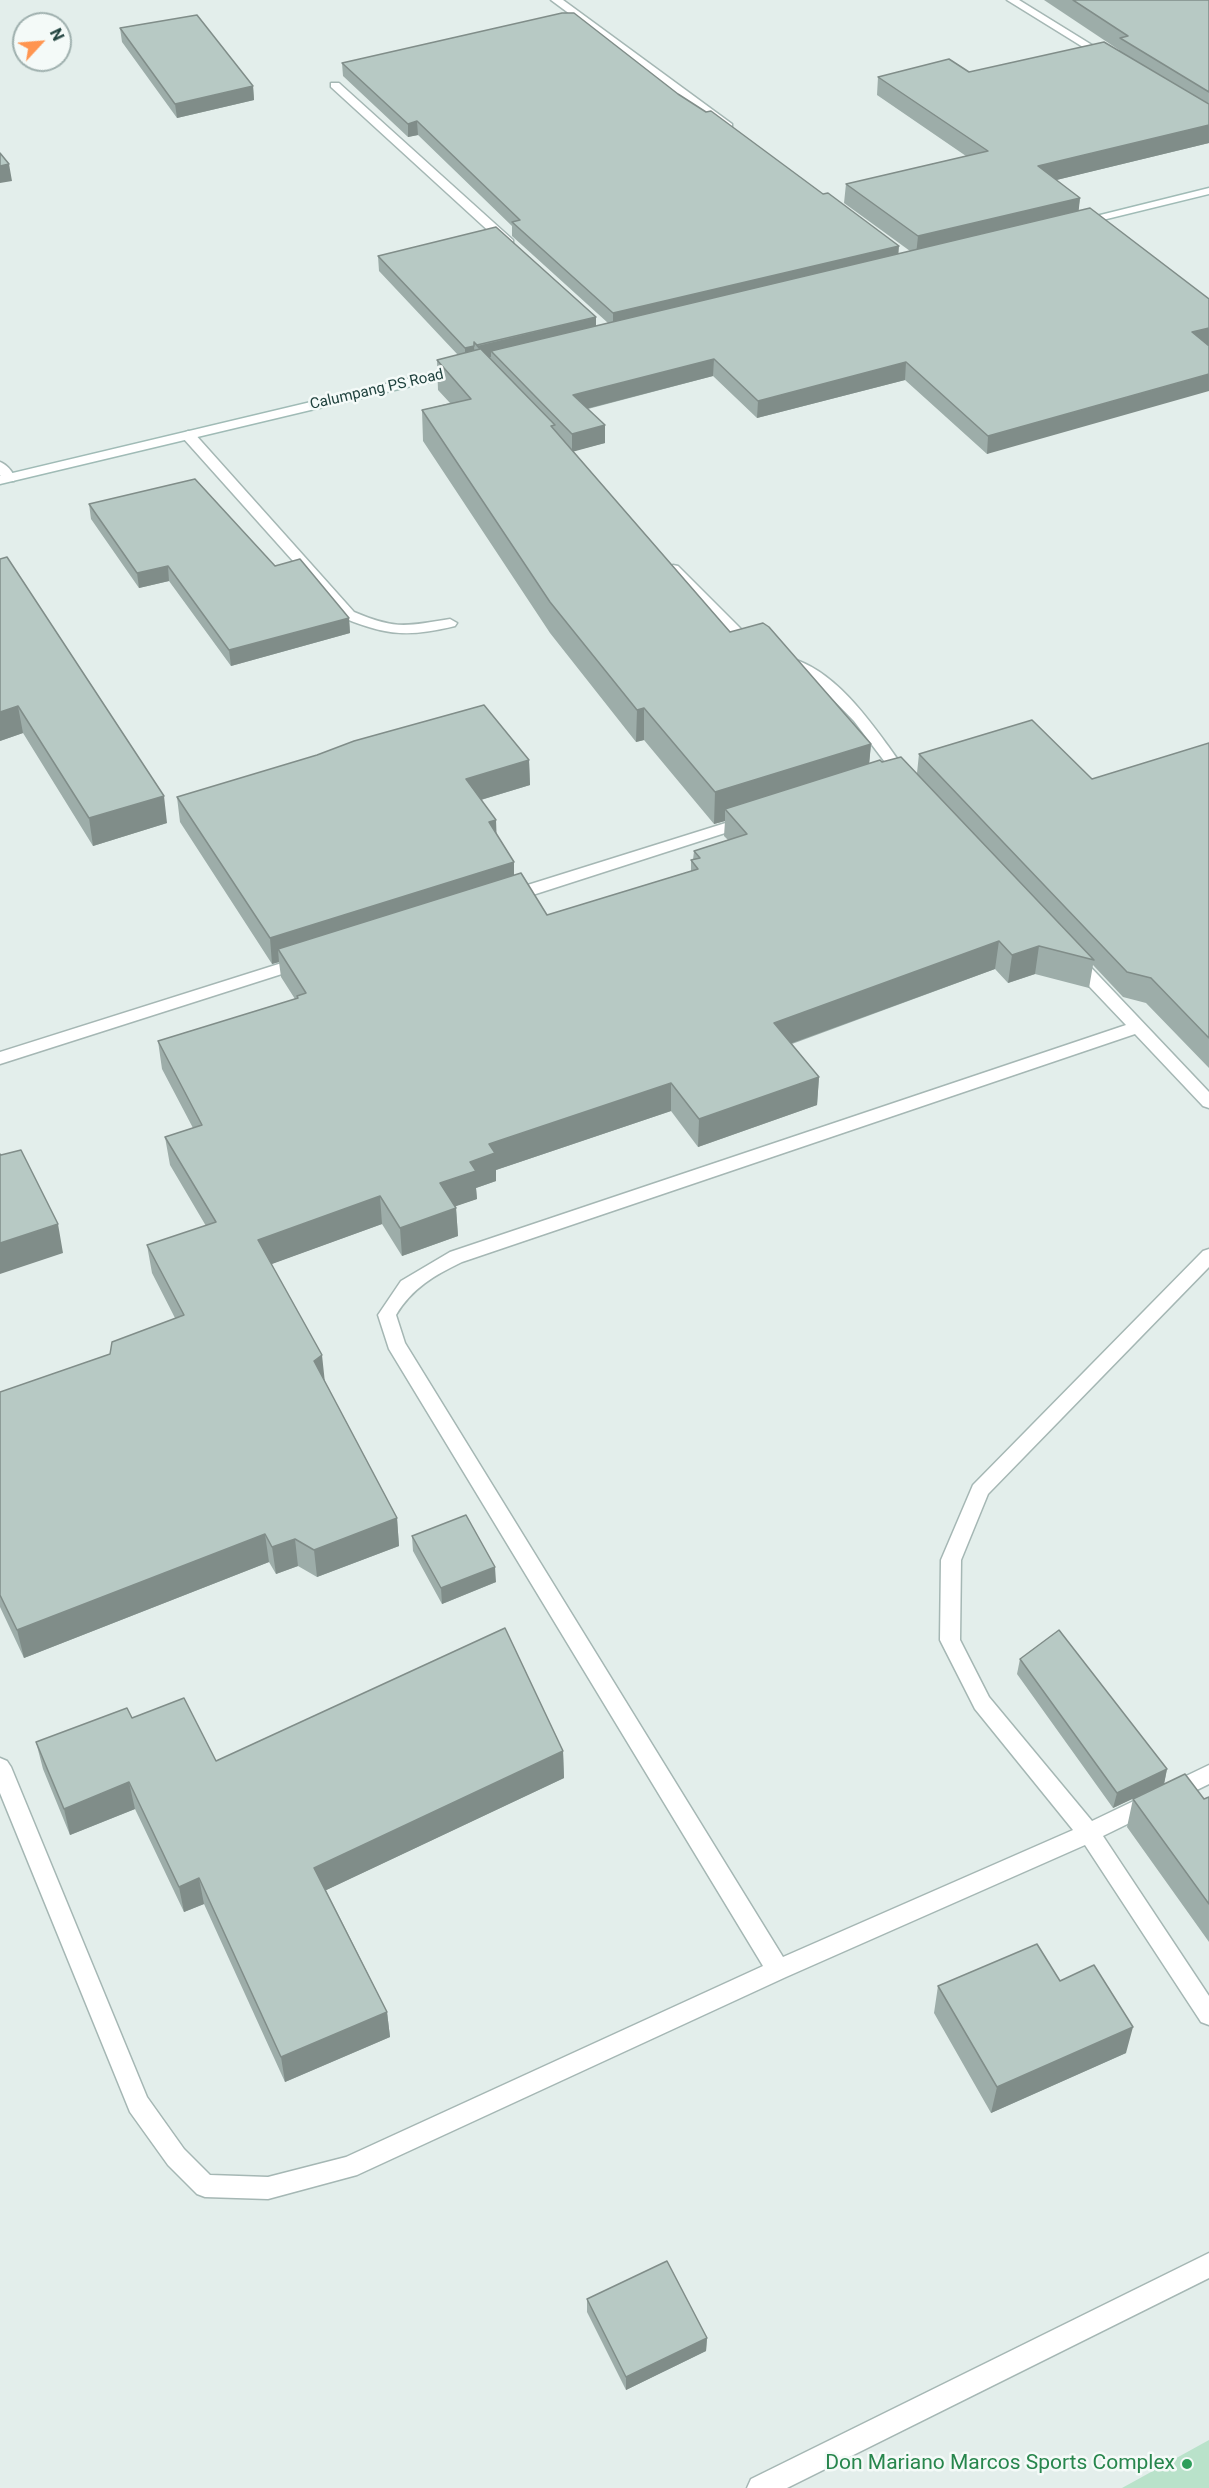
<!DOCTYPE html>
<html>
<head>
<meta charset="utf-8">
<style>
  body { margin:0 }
  #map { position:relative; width:1209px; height:2488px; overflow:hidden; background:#e3eeeb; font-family:Roboto,sans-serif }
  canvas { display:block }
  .north { position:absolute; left:12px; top:12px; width:60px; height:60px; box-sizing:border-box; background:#f4faf8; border:2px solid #9fb0ae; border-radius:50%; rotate:64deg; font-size:16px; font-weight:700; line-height:24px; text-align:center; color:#20423e }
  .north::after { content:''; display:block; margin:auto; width:21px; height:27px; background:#ff9550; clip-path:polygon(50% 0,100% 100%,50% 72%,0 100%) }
</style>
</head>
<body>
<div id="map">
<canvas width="1209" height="2488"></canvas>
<div class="north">N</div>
</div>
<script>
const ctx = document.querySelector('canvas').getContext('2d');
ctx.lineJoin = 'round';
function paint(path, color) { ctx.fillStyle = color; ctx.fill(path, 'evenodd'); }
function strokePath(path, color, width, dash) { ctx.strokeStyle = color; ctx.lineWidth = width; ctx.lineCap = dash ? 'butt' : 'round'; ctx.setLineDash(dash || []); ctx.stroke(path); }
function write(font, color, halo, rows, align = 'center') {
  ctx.font = font + ' Roboto,sans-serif'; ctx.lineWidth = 5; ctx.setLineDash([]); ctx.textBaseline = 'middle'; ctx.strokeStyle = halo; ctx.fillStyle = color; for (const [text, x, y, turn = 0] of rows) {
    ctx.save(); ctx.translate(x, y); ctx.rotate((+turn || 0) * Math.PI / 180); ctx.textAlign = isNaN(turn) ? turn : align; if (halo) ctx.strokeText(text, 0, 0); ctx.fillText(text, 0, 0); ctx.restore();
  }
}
paint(new Path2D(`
  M1209,2440V2488H1122Z`), '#b9e2ca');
const street = new Path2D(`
  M551,0H563L732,124V128H724Z
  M1007,0H1019L1113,58L1104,60Z
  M331,83H339L513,240V246H505L331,87Z
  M188,431L193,432L354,612C396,630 406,626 450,619L457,623L455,626C410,637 387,636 344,618L183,438L181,435Z
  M0,462C6,464 17,475 14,481H4L0,475Z
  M673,565L678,566L744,632L759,640V646C737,652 684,588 668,572L666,569Z
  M789,658C840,670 880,736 910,776L913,779L910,782H900L854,721L816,682L784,665L782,662Z
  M748,816L753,818L756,821L753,824L514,901H502L500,897L502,893Z
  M304,956L312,961L310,965L0,1064V1052Z
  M1075,956L1081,957L1209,1092V1108L1203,1106L1135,1034L462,1262C435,1275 412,1288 396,1315L405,1343L783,1957L1073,1830L975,1709L940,1640L941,1560L973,1485L1203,1251L1209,1249V1267L988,1494L961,1560L960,1640L989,1697L1092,1821L1209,1765V1784L1103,1836L1209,1996V2025L1201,2022L1085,1845L786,1977L357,2175L268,2199L205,2197L197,2194L168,2165L130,2112L0,1793V1758L7,1761L11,1767L147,2097L184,2149L210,2175L268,2177L346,2157L763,1966L389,1349L378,1315L401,1281L450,1252L1126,1025L1069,965L1067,961L1069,957Z
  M1209,2253V2278L787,2488H747L751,2479Z`);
const secondary = new Path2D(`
  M1209,188V194L1078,226L1072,222Z
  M462,366L466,367V373L0,484V476Z`);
strokePath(street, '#a5b7b4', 3);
strokePath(secondary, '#a0bbb6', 3);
paint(street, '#fff');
paint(secondary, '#fff');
paint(new Path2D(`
  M1044,0H1209V143L1056,180L1080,198L1078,211L1208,345L987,454L905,380L757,418L713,376L588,409L605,443L573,451L730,632L871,744L869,763L882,762L917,773L919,754L1092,779L1209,743V1068L1146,1003L1123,997L1093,965L1089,988L1035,974L1008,983L995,969L792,1044L819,1077L817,1105L698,1147L671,1111L496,1170V1181L476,1188L477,1199L455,1206L456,1208L458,1236L402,1256L382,1224L271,1264L325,1383L397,1518L399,1546L317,1577L298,1566L276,1574L269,1562L24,1658L0,1607V1392L110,1354L175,1318L152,1273L147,1245L206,1226L170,1165L165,1137L193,1128L162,1069L158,1041L295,999L281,977L279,962L272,964L180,822L177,797L529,760L530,785L481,800L496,820V834L514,862V875L547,915L691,871V860H693L694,851L728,840L724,836L725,821L714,824L644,740L636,742L550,633L423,441L422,410L450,403L438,390L437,360L458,355L379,271L378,256L596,326L608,323L512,236V226L418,135L408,137L343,76L342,63L678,94L899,254L910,251L844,203L846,184L966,156L877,95L878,77L969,72L1119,50Z
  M120,28L253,86L254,100L177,118L122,42Z
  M89,504L349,618L350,633L231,666L169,581L139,588L91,519Z
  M0,559L167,823L93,846L23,733L0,741Z
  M412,1536L496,1582L442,1604L413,1551Z
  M1020,1659L1167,1769L1164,1784L1113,1808L1017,1674Z
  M132,1718L216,1761L563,1751L564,1778L326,1890L387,2012L390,2037L285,2082L204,1904L184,1912L135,1809L70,1835L43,1769L36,1742Z
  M1209,1797V1942L1127,1827L1133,1799H1204Z
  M1060,1981L1126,2053L991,2113L934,2013L938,1986Z
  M587,2299L707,2338L706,2351L626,2390L587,2312Z`), '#9dada9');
paint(new Path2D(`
  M253,86L254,100L177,118L175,104Z
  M417,121L418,135L408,137V124Z
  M1209,125V143L1036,185L1038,166Z
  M9,164L12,181L0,183V166Z
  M1080,198L1078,217L916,255L918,236Z
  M899,246L898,260L613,328V313Z
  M596,317V332L491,351V357L480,359V349L477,346Z
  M1209,328V345L1189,350L1192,332Z
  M474,346L475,361L465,363V348Z
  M714,359L713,376L574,412L573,395Z
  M906,362L905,380L757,418L758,401Z
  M1209,374V391L987,454L988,436Z
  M605,425V443L572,452V434Z
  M168,566L169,581L139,588L137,573Z
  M349,618L350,633L231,666L229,650Z
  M18,706L23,733L0,741V712Z
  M644,708V740L636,742L637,710Z
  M871,744L868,776L725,809V821L714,824L715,792Z
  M529,760L530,785L467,804L466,779Z
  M164,796L167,823L93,846L89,818Z
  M496,820L497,845L489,822Z
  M514,862V887L278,949L279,962L272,964L270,938Z
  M999,941L995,969L773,1050L774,1023Z
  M1039,946L1035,974L1008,983L1012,955Z
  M819,1077L817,1105L698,1147L699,1119Z
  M671,1083V1111L496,1170V1181L476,1188L477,1199L442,1211L440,1183L470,1162L489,1144Z
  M380,1196L382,1224L261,1268L258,1240Z
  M456,1208L458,1236L402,1256L400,1228Z
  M58,1224L63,1253L0,1274V1243Z
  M322,1355L325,1383L314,1361Z
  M397,1518L399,1546L317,1577L314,1550Z
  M265,1534L269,1562L24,1658L17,1630Z
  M295,1539L298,1566L276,1574L272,1547Z
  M495,1567L496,1582L442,1604L441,1588Z
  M563,1751L564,1778L318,1894L314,1868Z
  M1167,1769L1164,1784L1113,1808L1117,1793Z
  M129,1782L135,1809L70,1835L64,1809Z
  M199,1878L204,1904L184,1912L179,1887Z
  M387,2012L390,2037L285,2082L281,2057Z
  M1133,2027L1126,2053L991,2113L997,2087Z
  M707,2338L706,2351L626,2390V2377Z`), '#808d89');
const building = new Path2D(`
  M1073,0H1209V92L1120,38L1128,36Z
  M562,13H574L678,94L706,112L711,111L823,194L828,193L899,246L613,313L512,222L520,220L417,121L408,124L342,63Z
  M197,15L253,86L175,104L120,28Z
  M1104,42L1209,104V125L1038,166L1080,198L918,236L846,184L988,151L878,77L949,59L969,72Z
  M0,153L9,164L0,166Z
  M1090,208L1209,299V328L1192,332L1209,346V374L988,436L906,362L758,401L714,359L573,395L605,425L572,434L491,351Z
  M496,227L596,317L477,345L474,342V346L465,348L378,256Z
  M474,342L555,425L551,426L730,632L763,623L769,627L871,744L715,792L644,708L637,710L550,602L422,410L471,399L437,360L480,349Z
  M195,479L275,566L300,559L349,618L229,650L168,566L137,573L89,504Z
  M7,557L164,796L89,818L18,706L0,712V559Z
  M484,705L529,760L466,779L496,820L489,822L514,862L270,938L177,797L317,755L354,741Z
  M1032,720L1092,779L1209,743V1038L1151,978L1127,972L919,754Z
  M901,757L1094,960L1039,946L1012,955L999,941L774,1023L819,1077L699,1119L671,1083L489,1144L495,1153L470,1162L476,1171L440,1183L456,1208L400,1228L380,1196L258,1240L322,1355L314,1361L397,1518L314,1550L295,1539L272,1547L265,1534L17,1630L0,1595V1392L110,1354L112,1342L184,1315L147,1245L216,1222L165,1137L202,1125L158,1041L298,998L297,996L306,993L278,949L521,873L547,915L698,869L691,860L700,858L694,851L747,834L725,809L880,760L882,762Z
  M21,1150L58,1224L0,1243V1154L1,1155Z
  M466,1515L495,1567L441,1588L412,1536Z
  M505,1628L563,1751L314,1868L387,2012L281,2057L199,1878L179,1887L129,1782L64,1809L36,1742L127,1708L132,1718L184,1698L216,1761Z
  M1059,1630L1167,1769L1117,1793L1020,1659Z
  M1185,1774L1204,1799L1209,1797V1904L1133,1799Z
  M1037,1944L1060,1981L1094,1965L1133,2027L997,2087L938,1986Z
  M667,2261L707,2338L626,2377L587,2299Z`);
paint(building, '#b7c9c4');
strokePath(building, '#808d89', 1.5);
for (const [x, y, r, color] of [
  [1187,2464,6,"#2e9e5b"]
]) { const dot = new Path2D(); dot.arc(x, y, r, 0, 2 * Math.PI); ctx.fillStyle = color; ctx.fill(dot); strokePath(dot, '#f4faf8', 2); }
write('15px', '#20423e', '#f4faf8', [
  ["Calumpang PS Road",377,390,-13]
]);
write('21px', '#27864d', '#f4faf8', [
  ["Don Mariano Marcos Sports Complex",1175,2464]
], 'right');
</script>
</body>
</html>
